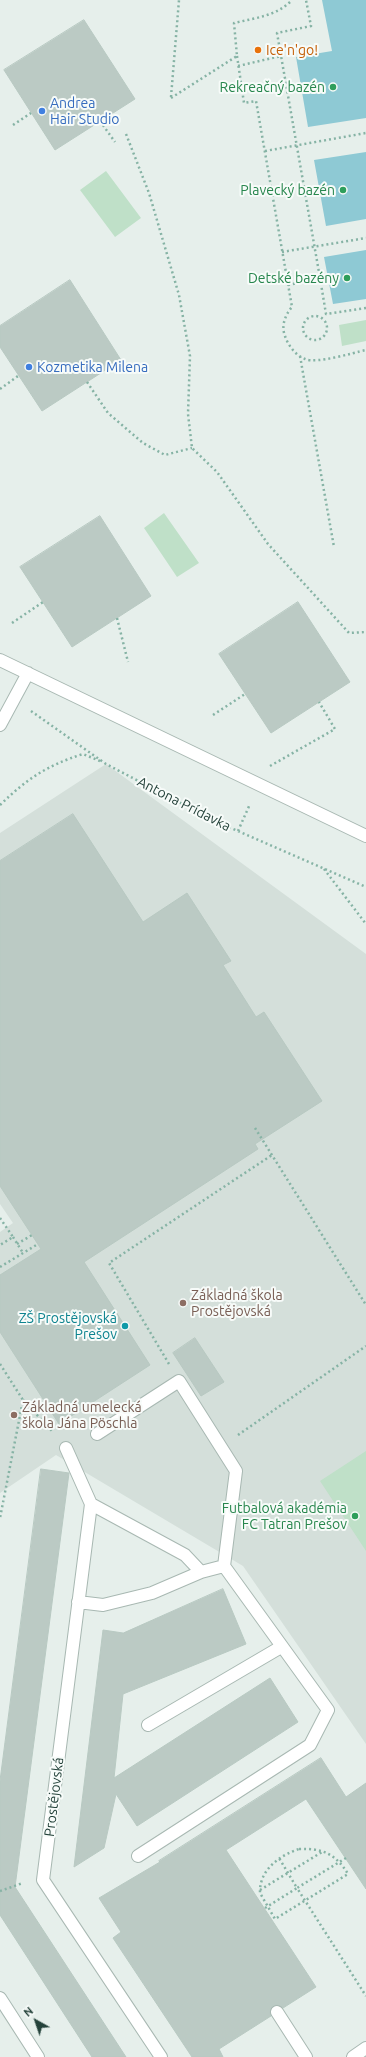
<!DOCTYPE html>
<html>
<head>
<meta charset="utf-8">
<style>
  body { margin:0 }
  #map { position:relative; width:366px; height:2057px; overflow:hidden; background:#e6efeb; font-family:Ubuntu,sans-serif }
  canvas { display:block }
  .north { position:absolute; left:16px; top:2001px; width:40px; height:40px; -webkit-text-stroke:3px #f7fbf9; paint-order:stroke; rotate:320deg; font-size:11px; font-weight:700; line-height:16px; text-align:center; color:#24423a }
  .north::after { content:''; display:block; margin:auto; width:14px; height:18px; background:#24423a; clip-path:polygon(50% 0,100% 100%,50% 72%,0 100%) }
</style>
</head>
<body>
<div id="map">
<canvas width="366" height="2057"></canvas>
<div class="north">N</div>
</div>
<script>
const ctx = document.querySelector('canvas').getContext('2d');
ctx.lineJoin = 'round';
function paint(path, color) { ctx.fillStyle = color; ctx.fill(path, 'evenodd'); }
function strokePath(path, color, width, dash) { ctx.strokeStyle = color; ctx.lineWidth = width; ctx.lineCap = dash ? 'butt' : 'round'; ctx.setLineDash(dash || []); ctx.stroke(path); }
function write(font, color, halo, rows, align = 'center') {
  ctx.font = font + ' Ubuntu,sans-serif'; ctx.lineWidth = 4; ctx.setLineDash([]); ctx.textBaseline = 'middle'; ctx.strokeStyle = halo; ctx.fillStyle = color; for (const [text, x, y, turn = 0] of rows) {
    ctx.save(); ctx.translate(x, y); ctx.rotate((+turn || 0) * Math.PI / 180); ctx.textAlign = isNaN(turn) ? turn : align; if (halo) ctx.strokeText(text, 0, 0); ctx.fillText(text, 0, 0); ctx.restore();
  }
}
paint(new Path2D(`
  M106,764L366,954V1744L243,1566L56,1455L0,1493V1232L13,1223L0,1204V833Z`), '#d4dfda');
paint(new Path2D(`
  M106,171L141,218L115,237L80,190Z
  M366,320V341L342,346L339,325Z
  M164,513L199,563L177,577L144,528Z
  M366,1451V1551L320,1481Z`), '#bfe0c8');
paint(new Path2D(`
  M322,0H366V118L308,127L296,57L332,51Z
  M366,152V219L326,226L314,160Z
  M366,250V299L333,304L324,257Z`), '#8ec9d4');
const building = new Path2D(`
  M84,20L135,99L55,150L4,70Z
  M70,280L121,360L42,411L0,347V326Z
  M100,516L151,596L72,647L20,567Z
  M298,602L350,682L271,733L219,654Z
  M73,814L143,922L187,893L231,961L223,965L256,1017L264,1012L322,1101L255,1144L258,1149L84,1262L150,1365L59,1424L0,1332V1275L41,1249L0,1186V861Z
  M195,1338L224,1382L201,1396L173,1353Z
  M41,1469L69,1473L15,1887L126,2057H92L0,1915V1781Z
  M223,1589L246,1644L123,1694L114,1778L270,1678L298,1722L137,1826L116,1794L104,1848L74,1867L103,1630L123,1633Z
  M321,1758L346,1797L366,1783V1889L306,1799L226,1850L316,1987L283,2008L277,2005L273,2006L270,2012L271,2016L219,2049L223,2057H192L113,1938L121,1932L99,1898L160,1862L159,1861Z`);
paint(building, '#bbcac4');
strokePath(building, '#b8c9c2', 1);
const minor = new Path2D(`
  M0,660L366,836
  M0,725L28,673
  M97,1434L179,1381L236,1471L224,1566
  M66,1448L91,1504L185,1555L201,1572
  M91,1504L43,1880L161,2057
  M78,1602L103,1605L152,1593L201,1572L224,1566L328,1710L310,1745L138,1856
  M148,1725L281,1647
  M0,1998L38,2057
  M277,2012L306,2057
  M353,2057L366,2048`);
strokePath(minor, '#a8b8b2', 14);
strokePath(new Path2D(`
  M237,56L244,103L256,101L292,307C285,315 281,326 285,336C288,345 295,355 305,359C317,364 352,353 366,350
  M238,66L281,56
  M171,97L179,0
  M171,98L237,56L234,23C255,18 277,16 292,0
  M100,121L115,142
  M13,125L31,113
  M126,134L149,193L179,295L190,356L188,414L192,448L217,472L268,544L349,633L366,632
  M265,151L366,133
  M282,252L366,238
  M320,278L326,314L366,308
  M288,285L320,278L277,33L311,26L306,0
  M303 328a12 12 0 1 1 24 0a12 12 0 1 1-24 0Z
  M300,356L334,547
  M87,382L108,413L143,443L165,455L192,448
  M0,389L18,376
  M117,618L128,662
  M12,623L43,602
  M31,711L106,764L215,821L366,887
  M213,715L245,694
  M270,766L335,729L319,702
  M0,805C28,778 46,766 83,754L100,761
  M238,831L250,804
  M324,869L366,924
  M255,1128L366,1305
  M0,1218L13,1237L0,1245
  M13,1237L23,1253
  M17,1244L32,1235
  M0,1267L38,1244
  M0,1364L23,1400L0,1518
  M169,1364L109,1263L272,1155
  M23,1400L53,1432
  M238,1435L366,1346
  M299,1849C322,1848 336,1854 348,1874L275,1919L260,1893C259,1870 280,1855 299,1849Z
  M346,1858L297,1888L366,1996
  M260,1890L322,1852
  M0,1891L23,1883
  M265,1908L297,1888L279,1858`), '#86b3a5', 2.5, [2, 3]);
strokePath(minor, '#fff', 12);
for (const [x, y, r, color] of [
  [258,50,4,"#e8710a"],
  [333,87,4,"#2e9e5b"],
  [42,111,4,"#3f7fe0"],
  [343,190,4,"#2e9e5b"],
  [347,278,4,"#2e9e5b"],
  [29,367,4,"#3f7fe0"],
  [183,1303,4,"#8d6e63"],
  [125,1326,4,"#0f9aa8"],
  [14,1415,4,"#8d6e63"],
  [355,1516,4,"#2e9e5b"]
]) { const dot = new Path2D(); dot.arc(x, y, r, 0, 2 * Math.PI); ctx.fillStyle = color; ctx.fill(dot); strokePath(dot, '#f7fbf9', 1.5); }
write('14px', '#c56008', '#f7fbf9', [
  ["Ice'n'go!",266,50]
], 'left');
write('14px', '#27864d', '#f7fbf9', [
  ["Rekreačný bazén",325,87],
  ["Plavecký bazén",335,190],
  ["Detské bazény",339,278],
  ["Futbalová akadémia",347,1508],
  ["FC Tatran Prešov",347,1524]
], 'right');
write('14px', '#366cbe', '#f7fbf9', [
  ["Andrea",50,103],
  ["Hair Studio",50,119],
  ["Kozmetika Milena",37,367]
], 'left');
write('14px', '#24423a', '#f7fbf9', [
  ["Antona Prídavka",184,804,27],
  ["Prostějovská",54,1797,-83]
]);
write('14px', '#785e54', '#f7fbf9', [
  ["Základná škola",191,1295],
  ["Prostějovská",191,1311],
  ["Základná umelecká",22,1407],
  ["škola Jána Pöschla",22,1423]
], 'left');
write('14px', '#0d838f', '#f7fbf9', [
  ["ZŠ Prostějovská",117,1318],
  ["Prešov",117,1334]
], 'right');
</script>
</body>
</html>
